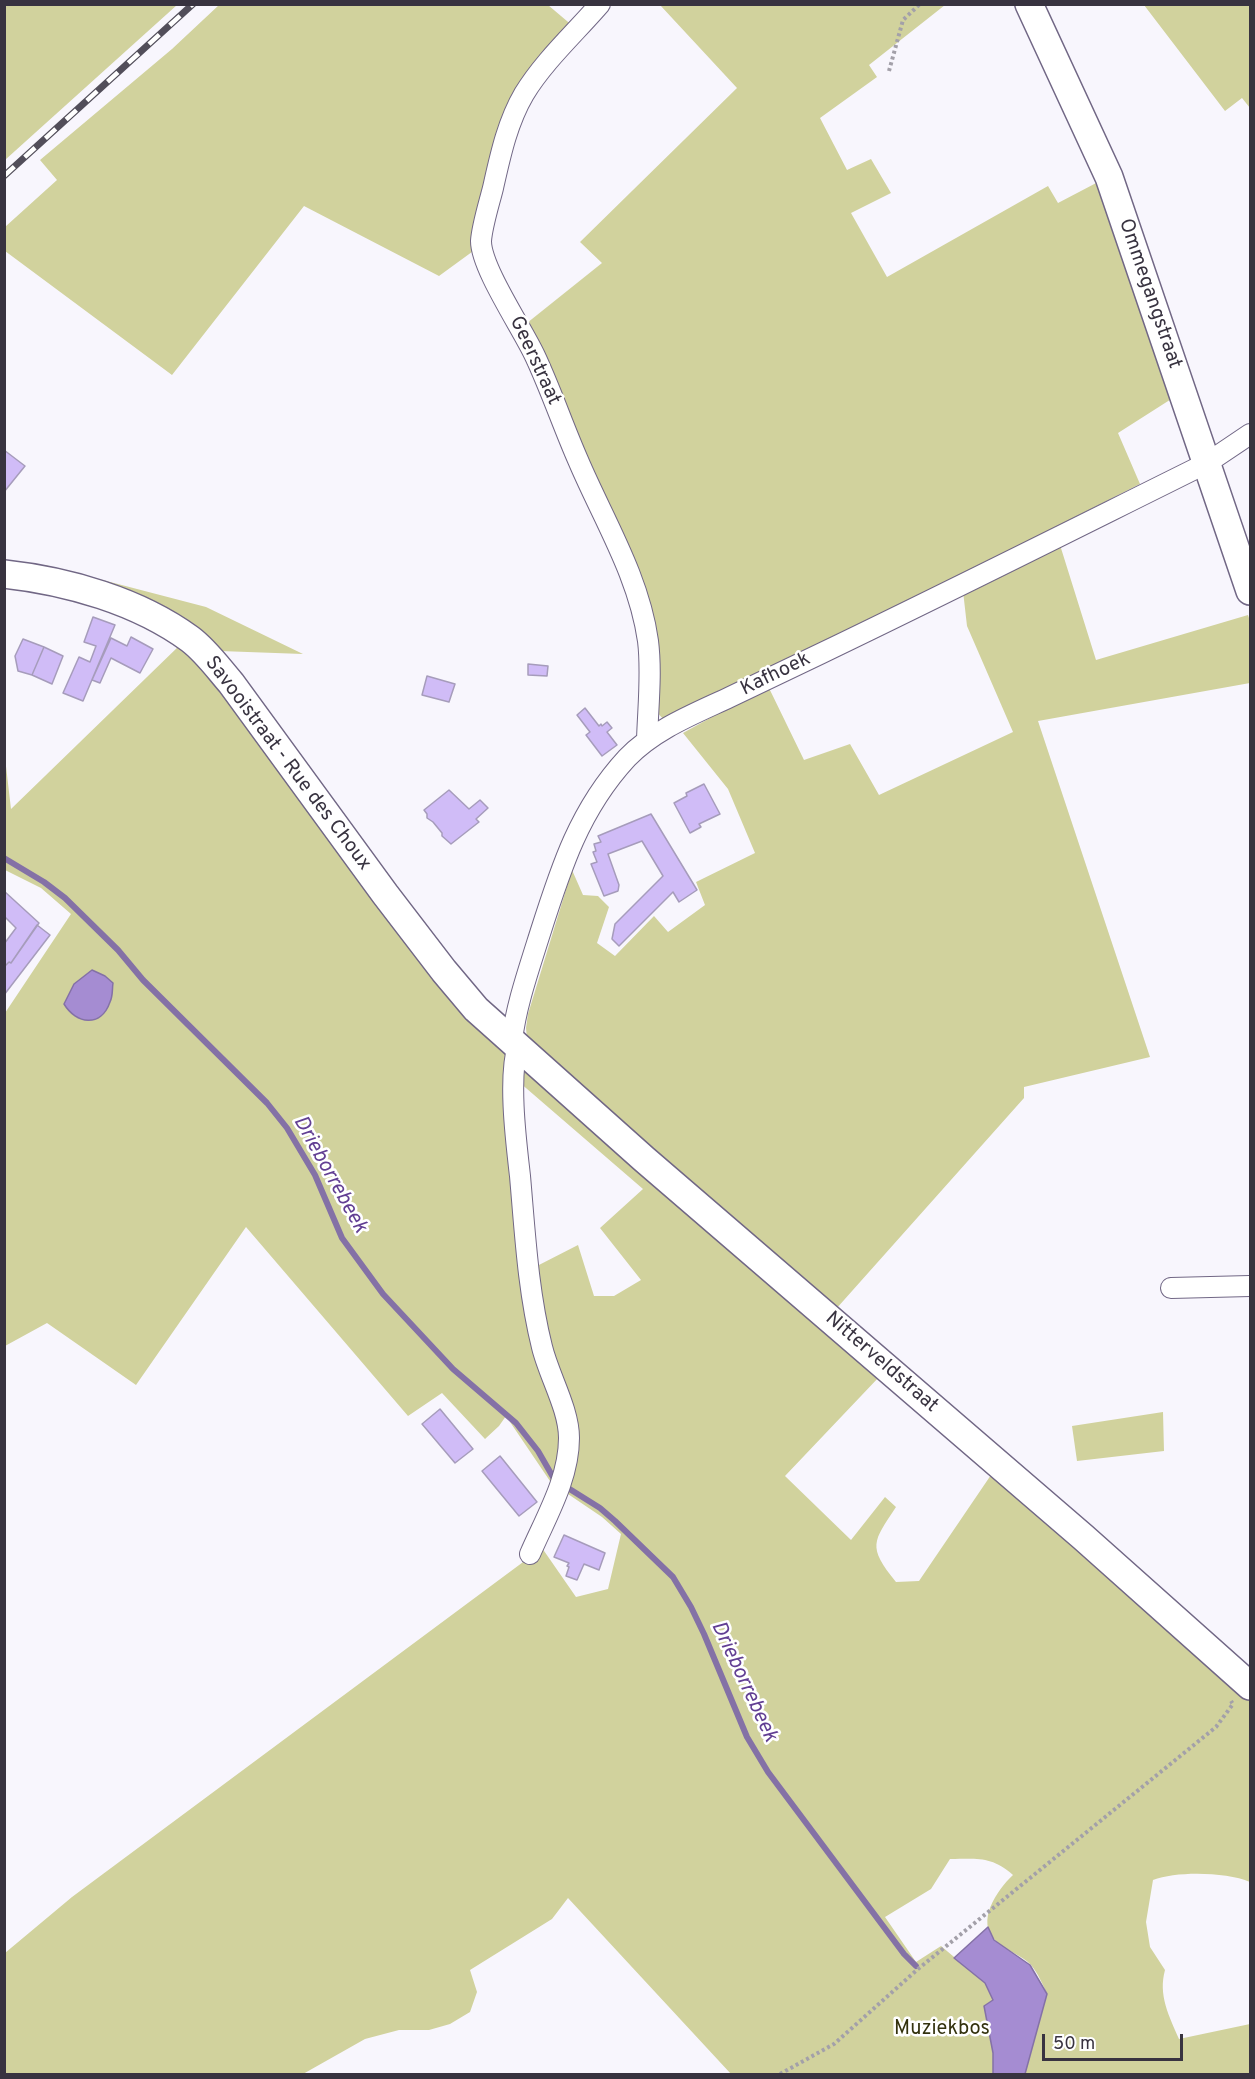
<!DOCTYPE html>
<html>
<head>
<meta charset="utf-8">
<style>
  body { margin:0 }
  #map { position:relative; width:1255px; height:2079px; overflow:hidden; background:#f8f6fd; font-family:Overpass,sans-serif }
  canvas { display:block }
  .frame { position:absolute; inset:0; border:6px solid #383340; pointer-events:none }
  .scale { position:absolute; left:1042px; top:2034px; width:141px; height:27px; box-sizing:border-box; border:3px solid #383340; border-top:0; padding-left:8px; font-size:18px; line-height:21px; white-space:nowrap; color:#383340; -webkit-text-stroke:4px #fff; paint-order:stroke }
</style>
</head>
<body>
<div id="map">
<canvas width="1255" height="2079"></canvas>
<div class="frame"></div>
<div class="scale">50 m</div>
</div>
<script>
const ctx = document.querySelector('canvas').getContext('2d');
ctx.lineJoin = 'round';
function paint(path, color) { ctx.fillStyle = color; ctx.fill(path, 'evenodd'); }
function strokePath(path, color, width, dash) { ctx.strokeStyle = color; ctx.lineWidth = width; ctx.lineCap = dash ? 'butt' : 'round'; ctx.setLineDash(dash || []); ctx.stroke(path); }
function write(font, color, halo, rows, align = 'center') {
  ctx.font = font + ' Overpass,sans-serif'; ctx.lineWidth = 5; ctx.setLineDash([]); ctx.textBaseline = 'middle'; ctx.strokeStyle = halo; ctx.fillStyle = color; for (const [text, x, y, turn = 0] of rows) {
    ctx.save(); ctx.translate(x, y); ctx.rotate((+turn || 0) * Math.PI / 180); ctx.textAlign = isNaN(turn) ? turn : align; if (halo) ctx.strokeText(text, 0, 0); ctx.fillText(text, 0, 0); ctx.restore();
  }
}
paint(new Path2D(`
  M5,4H177V5L5,160Z
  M219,5H548L574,27L523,79L476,249L439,276L304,206L172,375L5,251V227L57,180L40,160L172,49Z
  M660,5H945L869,65L877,77L820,118L847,170L871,159L891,193L851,213L887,277L1048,186L1058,203L1100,181L1176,396L1118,433L1140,484L793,660L665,721L653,708L659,701L656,697L652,662L527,323L602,263L580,242L737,88Z
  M1144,5H1250V108L1242,98L1225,111Z
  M1060,545L1096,660L1248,615L1250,621V683L1038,721L1150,1057L1024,1087V1098L836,1309L527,1039L526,1028L528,1014L572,870L583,895L598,896L609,907L597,943L615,956L654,916L668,932L705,905L696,882L755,853L728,789L683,733L768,686L804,760L850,744L879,795L1013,732L967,626L963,591Z
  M45,565L206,607L303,654L220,651L46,574Z
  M181,644L195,653L508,1055L510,1114L563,1433L554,1487L506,1416L499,1426L485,1439L442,1393L408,1416L246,1227L136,1385L47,1323L5,1346V1013L71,914L41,888L5,870L4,749L11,809Z
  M520,1063L880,1376L785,1476L851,1540L885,1497L896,1507C873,1542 867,1546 896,1582L919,1581L993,1472L1250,1672V1891V1882C1226,1872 1177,1871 1153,1880L1146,1922L1150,1947L1165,1970C1158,1995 1169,2016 1179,2039L1250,2024V2074H1025L1047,1994C1043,1985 1038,1973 1031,1965C1022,1955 1006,1951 996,1941C975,1922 997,1890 1013,1875C991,1856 978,1859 950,1859L931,1889L885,1917L916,1962L941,1946L985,1983L993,2000L984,2006L993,2053V2074H731L568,1898L552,1919L470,1970L477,1992L470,2012L450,2024L429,2030H399L365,2039L303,2074H5V1953L72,1897L542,1548L576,1597L608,1589L621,1534L602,1517L565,1492L575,1457L547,1343L535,1267L578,1245L594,1296H614L641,1280L600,1228L643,1189L519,1082Z
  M1163,1412L1164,1451L1077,1461L1072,1426Z`), '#d1d29d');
const water = new Path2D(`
  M92,970L105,976L113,983C112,990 113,996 110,1002C101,1028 76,1024 64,1004L74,984Z
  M988,1927L994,1940L1030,1965L1047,1994L1025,2074H993V2053L984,2006L993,2000L985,1983L954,1958Z`);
paint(water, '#a58cd2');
strokePath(water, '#8471a6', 1.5);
strokePath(new Path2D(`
  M4,858L44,882L65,898L118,950L143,980L267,1103L287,1128L315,1175L342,1238L383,1294L453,1369L516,1423L538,1451L553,1477
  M568,1488L600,1508L615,1521L673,1577L691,1607L704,1634L747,1737L768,1772L904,1954L916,1966`), '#8471a6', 6);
const building = new Path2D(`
  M4,450L25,466L4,492Z
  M93,617L115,625L83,701L63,693L79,657L90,662L96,646L84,642Z
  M131,637L153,649L140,673L111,658L100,683L92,680L111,638L127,646Z
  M23,639L44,647L32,675L18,671L15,656Z
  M44,647L63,656L52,684L32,675Z
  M528,664L548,666L547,676L528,675Z
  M427,676L455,684L449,702L422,695Z
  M585,708L599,726L601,724L602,726L607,722L612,728L607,732L617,745L602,756L586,735L590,732L577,715Z
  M704,784L720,814L699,824L701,827L690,833L674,803L687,796L686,793Z
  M449,790L469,809L480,800L488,808L476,819L479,822L451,844L442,836V833L433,822L427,818V814L424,810Z
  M651,814L697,890L679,902L673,892L619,946L612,939L615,924L663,876L642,841L608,854L619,885L618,891L604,896L591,864L597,862L593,852L596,851L594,844L601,842L598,836Z
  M4,891L39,923L11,963L9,962L4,967V944L16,928L4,916Z
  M37,925L50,935L4,995V967L9,962L11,963Z
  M440,1409L473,1449L455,1463L422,1424Z
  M500,1456L537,1502L519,1516L482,1471Z
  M564,1535L605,1553L599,1570L584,1564L577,1580L566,1576L569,1567L567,1566L569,1563L554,1557Z`);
paint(building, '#d0bcf7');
strokePath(building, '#a69cbb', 1.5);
const street = new Path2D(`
  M600,4C575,33 544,61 524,94C507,123 500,157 493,188C489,204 482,226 481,241C481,268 522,328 535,356C551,390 563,426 578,460C603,519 639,576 648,641C652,673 648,707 647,740
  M512,1040C516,1007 527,975 537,943C559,874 577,812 627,758C655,729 694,714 730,697C761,682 791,668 822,653C951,591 1078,527 1207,463L1250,434
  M518,1045C508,1078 516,1141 520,1176C525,1233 528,1291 542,1347C549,1376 569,1409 569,1438C569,1479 546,1517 530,1554
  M1171,1288L1250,1286`);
const secondary = new Path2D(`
  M1029,4L1109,177L1250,591
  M4,574C68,581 138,601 190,639C206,651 218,668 231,683L385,894L444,971L476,1009L644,1159L1083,1537L1250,1686`);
strokePath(street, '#716785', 22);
strokePath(secondary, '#716785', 30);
strokePath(new Path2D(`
  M889,71L903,20L920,4
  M780,2074L834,2044L918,1969L1216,1727L1233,1704L1231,1701`), '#a3a0a9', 4, [3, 3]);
strokePath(street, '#fff', 20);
strokePath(secondary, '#fff', 27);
const rail = new Path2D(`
  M4,176L193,4`);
strokePath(rail, '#524e5a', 7);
strokePath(rail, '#fff', 4.5, [14]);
write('20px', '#383340', '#fff', [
  ["Ommegangstraat",1149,294,71],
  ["Geerstraat",534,361,65],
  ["Kafhoek",776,675,-26],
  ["Savooistraat - Rue des Choux",287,764,53],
  ["Nitterveldstraat",881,1363,41]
]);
write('20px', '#33320e', '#fff', [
  ["Muziekbos",942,2030]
]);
write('italic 21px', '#623f93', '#fff', [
  ["Drieborrebeek",329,1175,61],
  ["Drieborrebeek",743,1682,65]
]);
</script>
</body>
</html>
